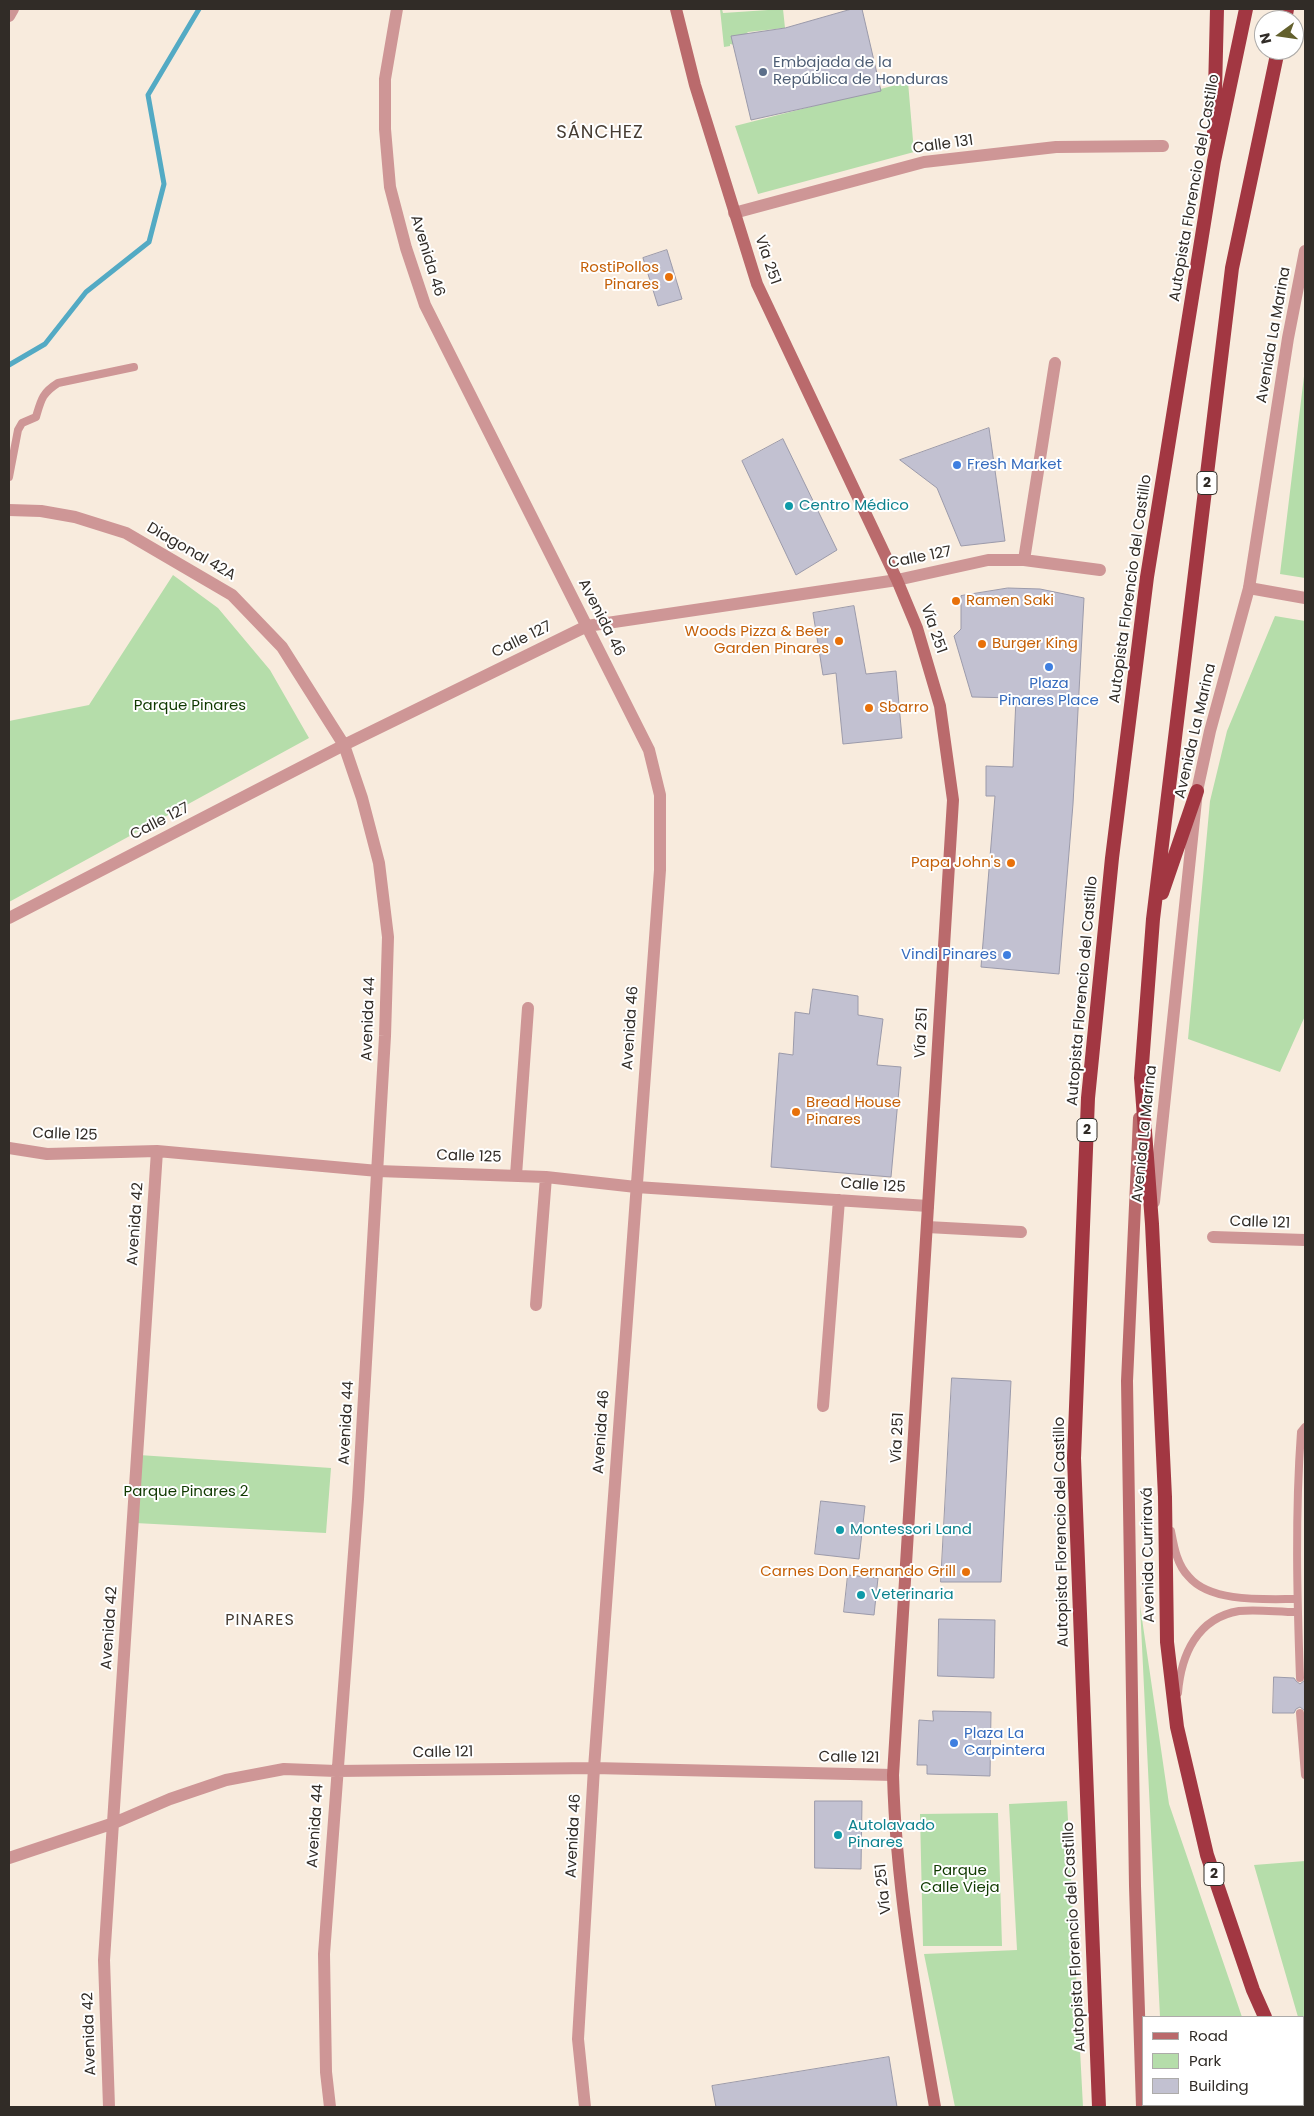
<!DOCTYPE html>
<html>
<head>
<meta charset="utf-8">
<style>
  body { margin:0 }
  #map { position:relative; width:1314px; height:2116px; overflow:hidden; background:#f8ebdd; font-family:Poppins,sans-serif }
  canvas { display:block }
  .frame { position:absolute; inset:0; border:10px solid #312c27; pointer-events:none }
  .legend { position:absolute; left:1142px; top:2016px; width:162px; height:90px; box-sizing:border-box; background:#fff; border:1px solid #adaba9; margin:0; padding:6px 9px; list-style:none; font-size:15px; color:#312c27 }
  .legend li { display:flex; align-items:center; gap:10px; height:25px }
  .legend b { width:25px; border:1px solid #adaba9 }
  .north { position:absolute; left:1254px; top:10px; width:50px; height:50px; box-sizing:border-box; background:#fff; border:1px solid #adaba9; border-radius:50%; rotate:256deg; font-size:14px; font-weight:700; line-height:20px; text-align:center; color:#312c27 }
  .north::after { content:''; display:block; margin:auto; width:18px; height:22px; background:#63602d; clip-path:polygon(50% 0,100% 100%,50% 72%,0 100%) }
</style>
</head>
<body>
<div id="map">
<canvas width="1314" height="2116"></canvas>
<div class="frame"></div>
<ul class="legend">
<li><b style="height:6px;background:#ba6a6c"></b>Road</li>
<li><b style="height:14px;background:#b5ddaa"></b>Park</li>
<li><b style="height:14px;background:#c2c1d1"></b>Building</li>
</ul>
<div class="north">N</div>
</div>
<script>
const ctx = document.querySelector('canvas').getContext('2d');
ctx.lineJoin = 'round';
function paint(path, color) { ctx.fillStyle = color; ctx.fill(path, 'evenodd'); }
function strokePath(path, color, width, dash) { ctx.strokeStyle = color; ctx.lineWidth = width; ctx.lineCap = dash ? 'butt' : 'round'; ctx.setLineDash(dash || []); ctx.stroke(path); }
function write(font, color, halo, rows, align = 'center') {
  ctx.font = font + ' Poppins,sans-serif'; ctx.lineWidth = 4; ctx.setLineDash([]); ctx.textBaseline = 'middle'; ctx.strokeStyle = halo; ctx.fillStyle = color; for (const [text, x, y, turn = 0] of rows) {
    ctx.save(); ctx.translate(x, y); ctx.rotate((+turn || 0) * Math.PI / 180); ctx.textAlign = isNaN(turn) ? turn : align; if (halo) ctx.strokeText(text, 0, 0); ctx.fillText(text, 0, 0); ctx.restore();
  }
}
paint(new Path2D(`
  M720,9H722L723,13L783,9L785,28L748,32L735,45L730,44V46L724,47Z
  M908,82L914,152L758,194L735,126Z
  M1305,368V578L1280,574Z
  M173,575L218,608L270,670L309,738L9,902V721L89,705Z
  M1275,616L1305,621V1016L1280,1072L1188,1039L1210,801L1227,731Z
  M139,1455L331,1468L326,1533L135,1523Z
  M1140,1605L1169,1804L1242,2017H1160Z
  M1067,1801L1083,2107H955L924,1954L1017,1950L1009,1804Z
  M998,1813L1002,1946H923L920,1814Z
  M1305,1861V2042L1303,2033V2017H1298L1254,1865Z
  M1164,2105H1277L1278,2107H1164Z`), '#b5ddaa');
strokePath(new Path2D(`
  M9,365L45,344L86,292L149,242L164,184L148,95L199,9`), '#53aac4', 5);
const building = new Path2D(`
  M852,9H862L881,91L751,120L731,36L785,28Z
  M667,250L682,299L658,306L643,258Z
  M989,428L1005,541L961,546L937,488L900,460Z
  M783,439L837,550L796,575L742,461Z
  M1008,588L1040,589L1084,598L1073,804L1059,974L981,967L995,796H986V766L1013,767L1016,698L972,697L954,636L961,629V596Z
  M854,606L866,674L896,671L902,738L843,744L836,673L823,675L813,613Z
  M813,989L858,996V1015L883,1019L877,1065L901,1067L891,1177L771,1167L779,1053L793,1055L795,1012L809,1014Z
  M952,1378L1011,1381L1001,1582H941Z
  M821,1501L865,1506L859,1559L815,1554Z
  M848,1575L878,1578L874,1615L844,1612Z
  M939,1619L995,1620L994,1678L938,1676Z
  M1274,1677L1294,1678L1296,1681L1300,1684L1305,1680V1711L1300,1707L1296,1709L1294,1713H1273Z
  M933,1711L991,1712L990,1776L927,1774V1765H917L919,1720L933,1721Z
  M815,1801H862L861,1869L815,1868Z
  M889,2057L897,2107H716L712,2086Z`);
paint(building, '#c2c1d1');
strokePath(building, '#9b9aaa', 1);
strokePath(new Path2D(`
  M9,477L18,430L22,423L36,417C41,400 42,393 58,383L134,367
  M1171,1531C1174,1547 1177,1565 1189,1577C1211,1603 1266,1599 1297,1599
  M1300,1678C1297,1596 1295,1514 1301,1432L1305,1427
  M1178,1693C1181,1655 1197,1618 1239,1611C1257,1609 1278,1612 1297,1612
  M1300,1713L1305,1775`), '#ce9696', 8);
strokePath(new Path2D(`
  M397,9L385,79V129L390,187L406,248L425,305L649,750L660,795V870L594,1768L578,2039L585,2107
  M9,16L13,9
  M734,213L924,162L1056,147L1163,146
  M9,510L41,511L75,517L126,533L232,595L282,647L344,745L362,798L379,863L388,937L385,1036L358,1499L324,1954L326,2072L330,2107
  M1024,560L1055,363
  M1249,588L1305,598
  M9,918L344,745L587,626L897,580L988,560H1024L1100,570
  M9,1148L47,1154L157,1151L378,1171L546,1177L636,1187L928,1206
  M516,1175L528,1008
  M927,1227L1021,1232
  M1213,1237L1305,1240
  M536,1305L546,1177
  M823,1406L839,1200
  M9,1858L114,1823L170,1799L226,1780L284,1769L336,1771L594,1768L893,1775
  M109,2107L104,1960L157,1151`), '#ce9696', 12);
strokePath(new Path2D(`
  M1154,1202L1197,791L1210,731L1249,588L1288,338L1305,251`), '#ce9696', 12);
strokePath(new Path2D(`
  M676,9L695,85L757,284L897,580L917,628L940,706L953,800L893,1775C896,1888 916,1997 935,2107
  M1139,1118L1127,1381L1135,1886L1142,2107`), '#ba6a6c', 12);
strokePath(new Path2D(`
  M1285,20L1287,9
  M1214,133L1217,9
  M1162,893L1197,791
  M1265,2017L1253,1990L1207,1855L1177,1727L1167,1642L1165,1497L1152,1224L1141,1078L1153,919L1232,268L1278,50
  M1303,2105L1304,2107
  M1099,2107L1074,1458L1088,1098L1112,858L1147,577L1214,161L1246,9`), '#a23742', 14);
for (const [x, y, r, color] of [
  [763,72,5,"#5c6f8a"],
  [669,277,5,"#e8710a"],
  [957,465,5,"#3f7fe0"],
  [789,506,5,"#0f9aa8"],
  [956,601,5,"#e8710a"],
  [839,641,5,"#e8710a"],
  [982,644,5,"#e8710a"],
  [1049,667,5,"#3f7fe0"],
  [869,708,5,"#e8710a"],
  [1011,863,5,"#e8710a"],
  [1007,955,5,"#3f7fe0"],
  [796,1112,5,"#e8710a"],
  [840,1530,5,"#0f9aa8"],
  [966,1572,5,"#e8710a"],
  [861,1595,5,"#0f9aa8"],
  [954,1743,5,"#3f7fe0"],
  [838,1835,5,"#0f9aa8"]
]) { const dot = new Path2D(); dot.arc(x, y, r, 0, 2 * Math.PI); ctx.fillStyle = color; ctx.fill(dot); strokePath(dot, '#fff', 2); }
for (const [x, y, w] of [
  [1207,483,20],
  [1087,1130,20],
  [1214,1874,20]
]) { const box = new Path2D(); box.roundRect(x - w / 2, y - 11.5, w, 23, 4); ctx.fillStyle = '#fff'; ctx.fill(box); strokePath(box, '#312c27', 1); }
write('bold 14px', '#312c27', null, [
  ["2",1207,483],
  ["2",1087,1130],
  ["2",1214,1874]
]);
write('15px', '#4e5e75', '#fff', [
  ["Embajada de la",773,63],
  ["República de Honduras",773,80]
], 'left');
write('15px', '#312c27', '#fff', [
  ["Calle 131",943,145,-8],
  ["Autopista Florencio del Castillo",1195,188,-80],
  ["Avenida 46",427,256,73],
  ["Vía 251",767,260,71],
  ["Avenida La Marina",1274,335,-80],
  ["Diagonal 42A",191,552,30],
  ["Calle 127",920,558,-11],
  ["Autopista Florencio del Castillo",1131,589,-82],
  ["Avenida 46",601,618,63],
  ["Vía 251",933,629,71],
  ["Calle 127",522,640,-26],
  ["Avenida La Marina",1196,731,-77],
  ["Calle 127",160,822,-27],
  ["Autopista Florencio del Castillo",1083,991,-85],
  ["Avenida 44",369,1019,-88],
  ["Avenida 46",631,1028,-86],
  ["Vía 251",922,1033,-87],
  ["Avenida La Marina",1145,1134,-84],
  ["Calle 125",65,1135,2],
  ["Calle 125",469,1157,2],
  ["Calle 125",873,1186,4],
  ["Calle 121",1260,1223,2],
  ["Avenida 42",136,1224,-86],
  ["Avenida 44",347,1423,-87],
  ["Avenida 46",602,1432,-86],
  ["Vía 251",898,1438,-87],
  ["Autopista Florencio del Castillo",1062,1532,-91],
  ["Avenida Curriravá",1149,1555,-91],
  ["Avenida 42",110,1628,-86],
  ["Calle 121",443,1753,-1],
  ["Calle 121",849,1758,1],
  ["Avenida 44",316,1826,-86],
  ["Avenida 46",574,1836,-87],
  ["Vía 251",884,1889,-96],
  ["Autopista Florencio del Castillo",1075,1937,-93],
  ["Avenida 42",90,2034,-92]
]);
write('15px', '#c56008', '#fff', [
  ["RostiPollos",659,268],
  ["Pinares",659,285],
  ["Ramen Saki",966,601,"left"],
  ["Woods Pizza & Beer",829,632],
  ["Garden Pinares",829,649],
  ["Burger King",992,644,"left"],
  ["Sbarro",879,708,"left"],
  ["Papa John's",1001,863],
  ["Bread House",806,1103,"left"],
  ["Pinares",806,1120,"left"],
  ["Carnes Don Fernando Grill",956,1572]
], 'right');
write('15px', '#366cbe', '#fff', [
  ["Fresh Market",967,465],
  ["Plaza",1049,684,"center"],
  ["Pinares Place",1049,701,"center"],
  ["Vindi Pinares",997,955,"right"],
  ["Plaza La",964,1734],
  ["Carpintera",964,1751]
], 'left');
write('15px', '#0d838f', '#fff', [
  ["Centro Médico",799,506],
  ["Montessori Land",850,1530],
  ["Veterinaria",871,1595],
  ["Autolavado",848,1826],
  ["Pinares",848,1843]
], 'left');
write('15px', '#103a00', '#fff', [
  ["Parque Pinares",190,706],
  ["Parque Pinares 2",186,1492],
  ["Parque",960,1871],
  ["Calle Vieja",960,1888]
]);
ctx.letterSpacing = '1px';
write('16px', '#473d33', '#fff', [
  ["PINARES",260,1621]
]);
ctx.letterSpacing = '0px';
ctx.letterSpacing = '1px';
write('18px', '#473d33', '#fff', [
  ["SÁNCHEZ",600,133]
]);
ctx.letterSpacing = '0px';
</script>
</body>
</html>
